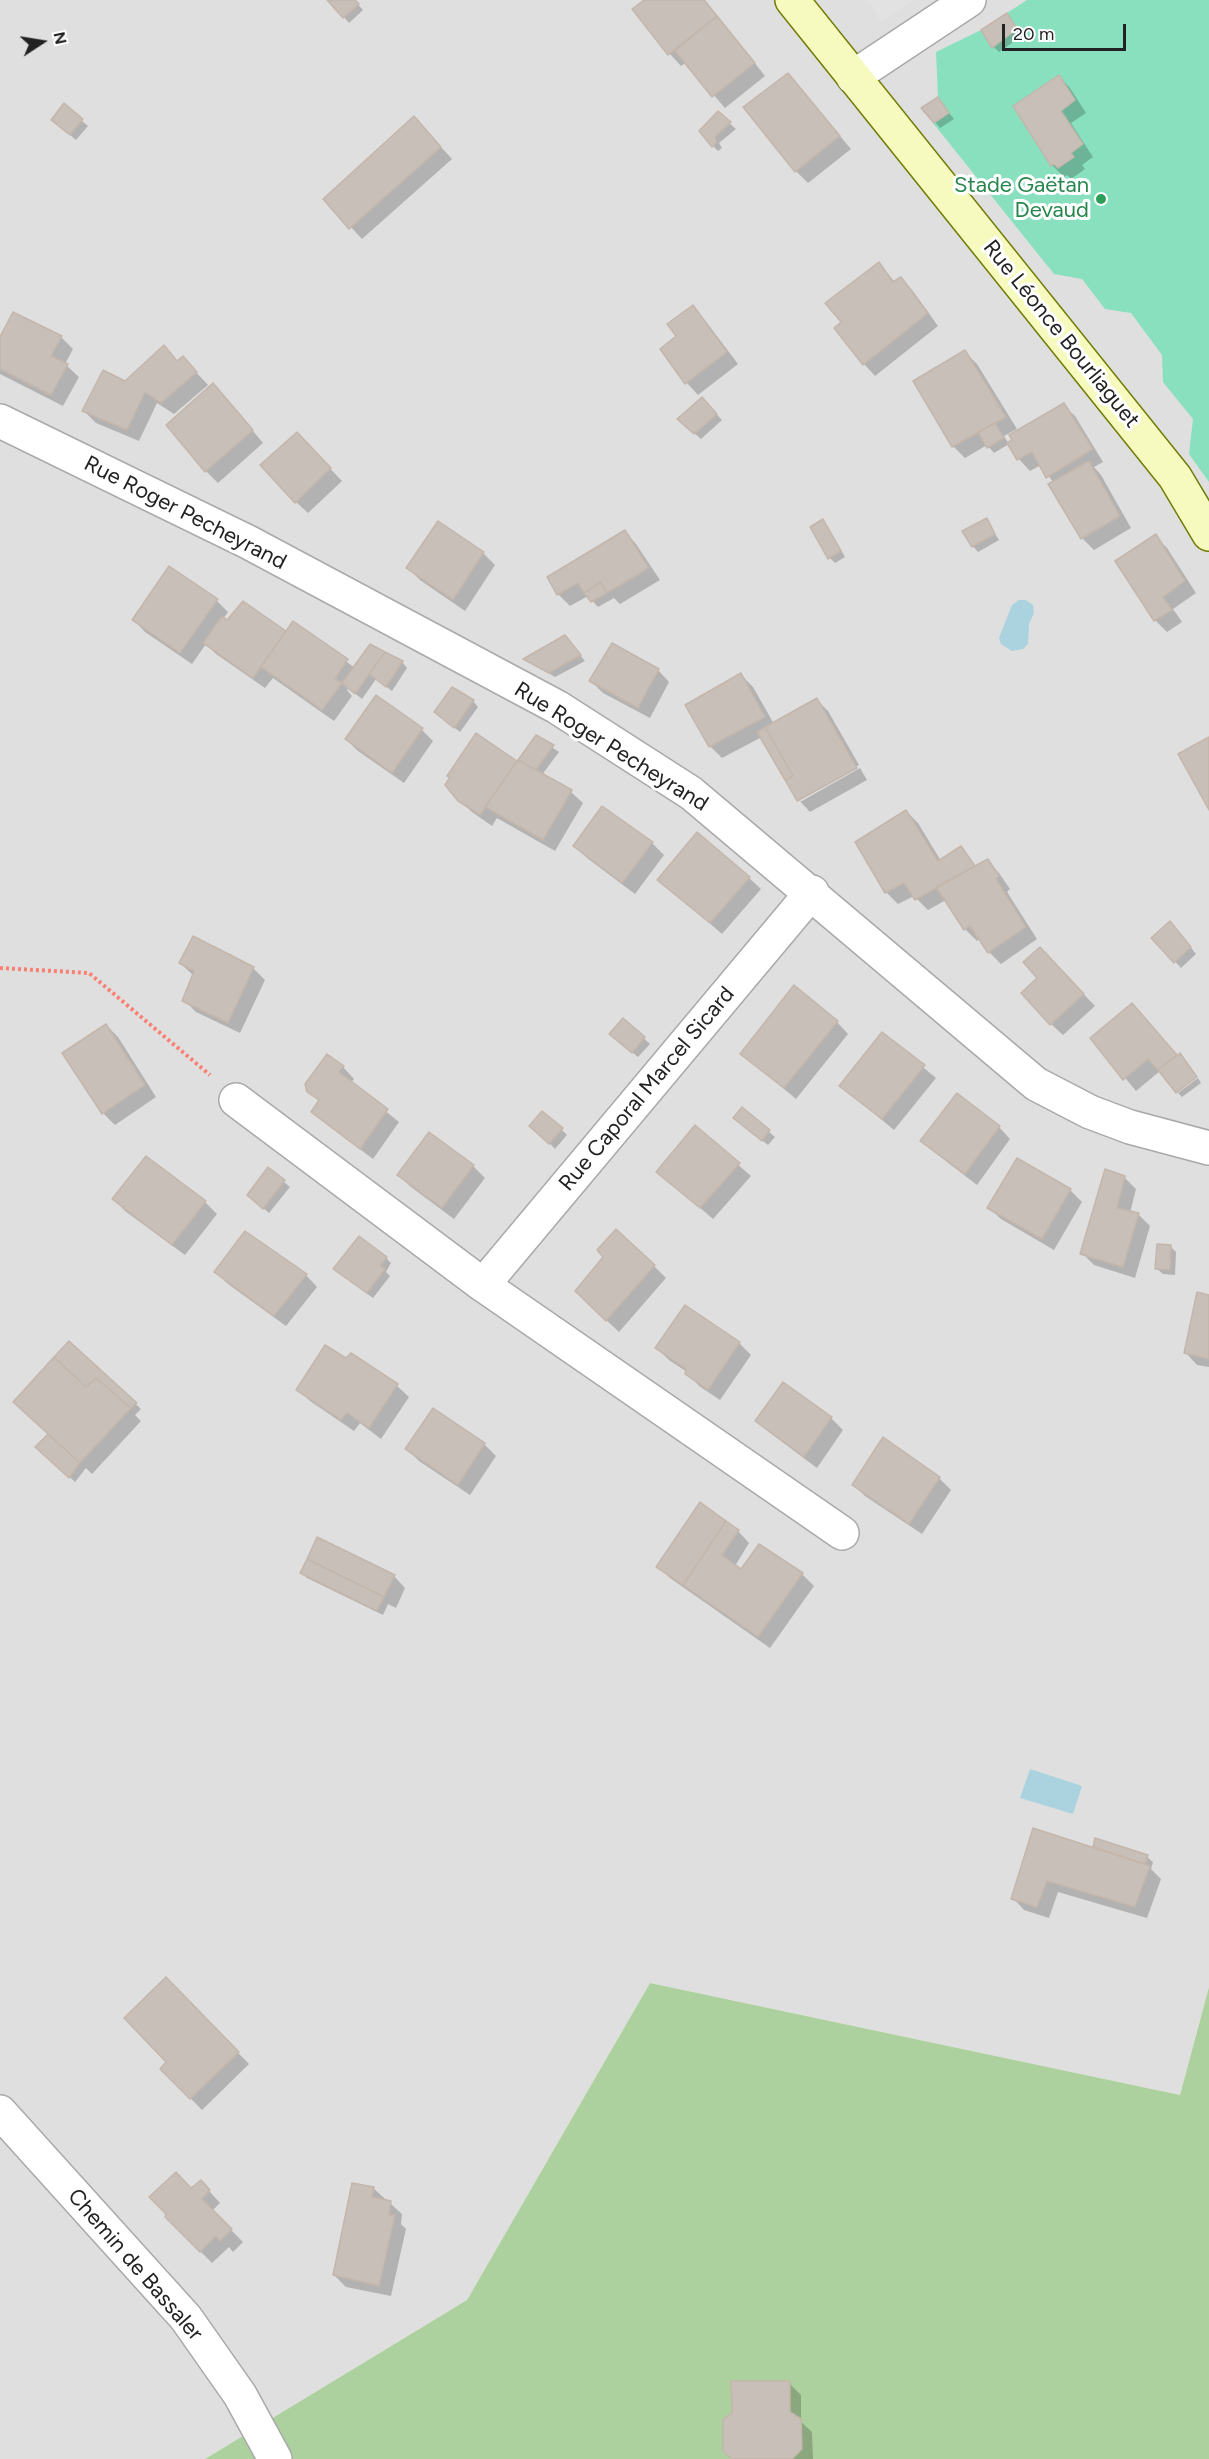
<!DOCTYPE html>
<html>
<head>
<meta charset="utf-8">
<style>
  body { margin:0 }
  #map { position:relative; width:1209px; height:2459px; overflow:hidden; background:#f2efe9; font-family:Figtree,sans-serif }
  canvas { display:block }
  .north { position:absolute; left:12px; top:12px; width:60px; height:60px; -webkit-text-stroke:4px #fff; paint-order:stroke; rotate:78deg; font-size:16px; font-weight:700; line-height:24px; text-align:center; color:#222 }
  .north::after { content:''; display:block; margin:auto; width:21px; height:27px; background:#222; clip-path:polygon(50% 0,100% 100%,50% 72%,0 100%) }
  .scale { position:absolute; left:1002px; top:24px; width:124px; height:27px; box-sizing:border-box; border:3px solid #222; border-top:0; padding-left:8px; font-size:18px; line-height:21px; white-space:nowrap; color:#222; -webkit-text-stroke:4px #fff; paint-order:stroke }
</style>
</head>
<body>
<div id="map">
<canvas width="1209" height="2459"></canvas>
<div class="north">N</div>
<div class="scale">20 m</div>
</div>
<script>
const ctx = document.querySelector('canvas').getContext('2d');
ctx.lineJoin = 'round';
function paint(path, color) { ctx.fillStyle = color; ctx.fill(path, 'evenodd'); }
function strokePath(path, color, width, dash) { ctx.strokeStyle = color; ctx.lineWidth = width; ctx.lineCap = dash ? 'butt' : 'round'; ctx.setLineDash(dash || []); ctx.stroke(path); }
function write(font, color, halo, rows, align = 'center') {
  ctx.font = font + ' Figtree,sans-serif'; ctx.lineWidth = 6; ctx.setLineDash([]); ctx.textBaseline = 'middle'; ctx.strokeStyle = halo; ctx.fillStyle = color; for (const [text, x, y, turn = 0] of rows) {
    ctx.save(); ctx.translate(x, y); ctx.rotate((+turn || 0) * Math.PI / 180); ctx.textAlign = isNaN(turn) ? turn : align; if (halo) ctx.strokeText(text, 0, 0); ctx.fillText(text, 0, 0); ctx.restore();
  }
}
paint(new Path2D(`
  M0,0H1209V1987L1180,2095L650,1983L467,2300L205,2459H0Z`), '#e0dfdf');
paint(new Path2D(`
  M650,1983L1180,2095L1209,1987V2459H205L467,2300Z`), '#add19e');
paint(new Path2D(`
  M1027,0H1209V482L1189,454L1193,419L1163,382L1162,355L1131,313L1105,309L1082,279L1054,274L921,108L938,97L936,52L981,30Z`), '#88e0be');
paint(new Path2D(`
  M867,0H913L881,22Z`), '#e2e2e2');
paint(new Path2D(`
  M1019,600H1026L1033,605L1034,613L1029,624L1028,644L1023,649L1012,651L1001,644L999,638L1012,605Z
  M1030,1769L1082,1786L1073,1814L1020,1798Z`), '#aad3df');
paint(new Path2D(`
  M329,0H354L363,10L349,23Z
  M646,0H705L765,76L725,108L686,63L681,66L670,54L635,9Z
  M1007,15L1022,36L999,52L994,47Z
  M788,75L851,149L808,183L796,171Z
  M1059,76L1070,88L1086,113L1071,123L1093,157L1082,165L1085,169L1071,179L1067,175L1064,177L1052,165Z
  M938,99L954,119L940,128L935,122Z
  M64,106L88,126L76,140L58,125Z
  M718,113L736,129L719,143L722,148L718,151L713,146Z
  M414,118L452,159L362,239L325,199Z
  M879,264L895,282L901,279L912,290L938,326L875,376L864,364Z
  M692,307L704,319L738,364L698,395L687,383L662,349L678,336Z
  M13,314L61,337L73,349L65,364L79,377L63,406L0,374V340Z
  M164,347L178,362L194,370L208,385L174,414L157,403L139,441L96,423L84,411L125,383Z
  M965,352L977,364L1017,429L1004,436L1009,444L994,453L987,445L965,458L953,446Z
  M225,397L263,443L218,483L206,471Z
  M702,399L722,420L701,439L684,424Z
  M1063,405L1075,416L1103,462L1094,467L1101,475L1131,528L1094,550L1082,538L1053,482L1041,465L1030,471L1019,459L1009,444Z
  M297,434L342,481L308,513L296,502Z
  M986,520L999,540L978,552L973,546Z
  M822,521L828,527L845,557L835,563L830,558Z
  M625,532L636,544L660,580L620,604L614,598L598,607L588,596L570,606L558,594Z
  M1155,536L1167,548L1196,593L1173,609L1182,622L1167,632L1155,620Z
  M483,553L495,565L465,611L420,580L408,568Z
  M217,601L228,612L223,619L227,622L243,603L287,633L294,623L355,668L402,662L407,668L392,691L376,679L362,699L348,688L347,690L352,696L334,721L273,678L265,688L216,654L206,644L192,664L145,632L134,620Z
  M565,637L585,661L555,677L526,659Z
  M658,670L669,682L650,718L603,693L591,681Z
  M741,675L753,687L774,724L817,700L828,711L859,765L800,798V802L860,768L867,780L810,812L799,800L762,737L722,758L710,746L687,705Z
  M473,701L478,707L460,732L441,717Z
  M422,730L433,741L404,783L358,751L346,739Z
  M477,735L527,768L536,737L559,752L541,776L571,792L583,803L555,851L497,818L492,826L472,812L459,800Z
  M906,811L918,823L941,861L961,848L977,867L988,861L999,873L1010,889L1007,892L1037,939L1001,964L989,952L980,938L977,941L965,929L946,900L928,910L914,896L898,904L886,892L857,842Z
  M652,843L664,855L635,894L587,858L575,846Z
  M749,878L761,889L722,934L659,879Z
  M1176,929L1196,954L1181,968L1153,938Z
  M1052,961L1095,1006L1063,1035L1051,1024L1039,978Z
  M180,963L253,968L265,980L240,1033L196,1012L184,1000L194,976Z
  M1144,1017L1178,1057L1185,1061L1196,1076L1176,1091L1160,1071L1136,1091L1092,1038Z
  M623,1020L650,1044L638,1057L617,1040Z
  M837,1022L848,1034L796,1099L742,1054Z
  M106,1025L118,1037L156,1097L115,1125L103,1113L64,1053Z
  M883,1034L936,1078L894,1130L841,1086Z
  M343,1067L354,1079L351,1083L399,1122L373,1159L325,1123L313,1112L320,1102L309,1091Z
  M1198,1078L1201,1083L1182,1097L1178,1093Z
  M742,1109L775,1137L768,1145L740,1123Z
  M532,1125L562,1130L567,1135L555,1149Z
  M695,1127L751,1176L713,1219L658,1171Z
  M999,1127L1010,1139L977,1185L934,1152L922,1141Z
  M473,1166L485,1178L454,1219L411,1187L399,1175Z
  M268,1169L290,1187L269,1213L254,1200Z
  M1124,1177L1136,1189L1130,1213L1139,1215L1150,1226L1135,1278L1094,1265L1082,1253Z
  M1070,1190L1082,1202L1054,1250L1001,1219L989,1208Z
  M114,1199L205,1202L217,1214L185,1255L125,1211Z
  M1170,1246L1176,1252L1175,1275L1163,1274L1157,1269Z
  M386,1258L391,1263L386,1272L390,1276L373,1298L340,1274Z
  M654,1266L666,1278L619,1332L588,1303Z
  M216,1272L306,1275L317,1287L286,1326L228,1284Z
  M1209,1296V1367L1197,1365L1186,1353Z
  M685,1308L739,1343L751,1355L720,1400L699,1386L687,1372L669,1360L657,1348Z
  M69,1343L141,1409L135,1415L141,1421L92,1474L86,1468L75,1482L38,1447L49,1435Z
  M784,1384L831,1418L843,1430L817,1468L769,1432L757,1421Z
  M397,1386L409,1397L381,1439L360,1423L354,1431L310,1401L298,1389Z
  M883,1440L939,1478L951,1490L922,1534L865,1496L854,1485Z
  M484,1444L496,1456L470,1495L419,1461L407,1449Z
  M738,1531L749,1543L735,1566L742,1571L802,1574L814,1586L770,1648L670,1578L658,1567Z
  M302,1573L394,1576L405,1588L396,1608L388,1604L383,1615L307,1578Z
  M1095,1847L1147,1857L1153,1862L1151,1869L1161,1879L1147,1918L1058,1892L1049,1918L1024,1910L1013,1898L1099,1851Z
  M166,1979L249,2064L202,2110L162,2069L168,2063Z
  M201,2182L220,2203L212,2211L243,2242L233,2252L229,2247L212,2263L166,2217Z
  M373,2188L402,2214L401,2224L406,2229L391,2296L346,2287L334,2275Z
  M789,2383L801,2395V2422L812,2432L813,2459H733Z`), '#0003');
const building = new Path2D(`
  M327,0H355L359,4L343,18Z
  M644,0H704L717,16L668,55L632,9Z
  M1007,13L1017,29L992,48L981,30Z
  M717,16L755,63L712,97L675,51Z
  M788,73L840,136L795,172L743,107Z
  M1059,75L1075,100L1061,111L1083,144L1071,153L1074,157L1058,168L1054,164L1051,166L1013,106Z
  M938,97L949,113L934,123L921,108Z
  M64,103L83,119L70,135L51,120Z
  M718,111L731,122L715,137L717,142L712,147L699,131Z
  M414,116L441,147L349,229L323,199Z
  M879,262L893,282L901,277L928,313L863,365L834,328L841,322L825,303Z
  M693,305L727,352L685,384L660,349L676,336L667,324Z
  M13,312L62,336L51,356L68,364L51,395L0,369V337Z
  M164,345L177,361L183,356L197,372L161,403L145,392L127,430L82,411L103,370L125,381Z
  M965,350L1006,417L952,447L913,381Z
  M213,383L253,430L205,472L166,425Z
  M702,397L717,414L694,434L677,419Z
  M1064,403L1093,449L1046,478L1032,452L1017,460L1007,443L1012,440L1009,435Z
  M995,423L1004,438L987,448L978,432Z
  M297,432L331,468L295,503L260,465Z
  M1089,461L1120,516L1081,539L1048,484Z
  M987,518L995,534L972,547L962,531Z
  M823,519L841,551L828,559L810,527Z
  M438,521L484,552L453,600L406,568Z
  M625,530L649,568L607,593L601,582L584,593L578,583L557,595L547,577Z
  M1156,534L1185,581L1163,597L1172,610L1154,621L1115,561Z
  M169,566L218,599L180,653L132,620Z
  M601,582L607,593L591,602L584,593Z
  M243,601L286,631L253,678L203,643L222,616L227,620Z
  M293,621L348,659L335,679L342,683L322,710L261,667Z
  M565,635L581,655L549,673L523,659Z
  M612,643L659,669L638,708L589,681Z
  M370,644L385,652L355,694L342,683Z
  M385,652L403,661L386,687L369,674Z
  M741,673L765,717L709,747L685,705Z
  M452,687L474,700L454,728L434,712Z
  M376,695L423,728L392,773L345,739Z
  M817,698L857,768L797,801L785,780L793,776L765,727Z
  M765,727L793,776L785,780L757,732Z
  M476,733L517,761L480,815L458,801L445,785L450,777L447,776Z
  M536,735L554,745L536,770L518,760Z
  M1209,737V810L1178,754Z
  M518,760L572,790L543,840L485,807Z
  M602,806L653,842L622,883L573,846Z
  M906,810L938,861L961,846L975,866L915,900L904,883L885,893L855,842Z
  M697,832L750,877L710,923L657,880Z
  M988,859L999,876L996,879L1026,927L988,953L970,926L964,930L936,887Z
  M1170,921L1191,947L1174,963L1151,938Z
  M193,936L254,967L228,1023L182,1001L194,971L179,963Z
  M1040,947L1084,994L1050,1025L1021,993L1037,978L1023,962Z
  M794,985L838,1021L784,1088L740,1054Z
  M1132,1003L1177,1055L1158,1070L1148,1059L1123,1080L1090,1038Z
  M623,1018L645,1037L632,1053L609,1034Z
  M106,1024L145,1085L102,1114L62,1053Z
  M882,1032L925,1065L882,1119L839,1086Z
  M1180,1053L1197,1077L1176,1093L1158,1070Z
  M327,1054L344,1066L339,1072L388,1109L360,1149L311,1112L319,1100L307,1092L305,1084Z
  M957,1093L1000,1126L965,1174L920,1141Z
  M742,1107L770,1130L762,1141L733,1118Z
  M542,1111L563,1128L549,1144L529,1126Z
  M695,1125L740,1163L700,1208L656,1172Z
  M429,1132L474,1165L442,1208L397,1175Z
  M146,1156L206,1201L172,1245L112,1199Z
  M1017,1158L1071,1189L1042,1239L987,1208Z
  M268,1167L285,1180L263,1209L247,1195Z
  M1105,1169L1125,1176L1117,1208L1139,1213L1123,1267L1080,1254Z
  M616,1229L655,1265L606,1321L575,1291L603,1257L597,1250Z
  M245,1231L307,1274L274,1316L214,1272Z
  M359,1236L387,1257L380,1266L385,1269L367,1293L333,1269Z
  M1157,1244L1171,1245L1170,1270L1155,1269Z
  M1197,1292L1209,1295V1359L1184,1353Z
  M685,1305L740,1342L708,1390L685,1374L686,1369L655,1348Z
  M69,1341L137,1403L131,1408L96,1378L86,1387L54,1357Z
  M325,1345L346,1358L351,1353L398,1384L369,1428L347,1413L341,1420L296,1390Z
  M54,1357L86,1387L96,1378L131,1408L80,1463L13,1402Z
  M783,1382L832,1417L804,1457L755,1421Z
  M433,1408L485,1443L458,1485L405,1449Z
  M48,1434L80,1463L69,1478L35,1447Z
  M883,1437L940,1477L909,1524L852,1485Z
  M700,1502L726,1521L683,1585L656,1567Z
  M726,1521L739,1530L722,1555L741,1569L759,1544L803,1573L758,1637L683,1585Z
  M317,1537L395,1575L384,1597L307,1559Z
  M307,1559L384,1597L377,1611L300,1573Z
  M1033,1828L1150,1866L1135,1907L1047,1881L1037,1907L1011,1899Z
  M1095,1838L1148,1855L1145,1864L1093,1847Z
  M166,1977L239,2052L190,2099L160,2069L166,2062L124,2018Z
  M176,2172L191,2188L201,2180L210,2190L202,2199L232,2229L220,2241L216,2236L200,2252L165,2217L166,2214L149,2197Z
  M352,2183L374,2187L372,2197L391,2201L389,2215H395L379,2286L333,2275Z
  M731,2381H790V2412L801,2419L802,2449L792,2459H732L723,2451V2420L732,2412Z`);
paint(building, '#c7bfb8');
strokePath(building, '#c4b6ab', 1.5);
const street = new Path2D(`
  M853,77L969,0
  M0,421L248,542L557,707L691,793L1036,1084L1090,1112L1130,1127L1209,1148
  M236,1100L483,1285L842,1533
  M483,1285L812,892
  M0,2112L186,2318L240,2395L275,2459`);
const secondary = new Path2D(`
  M792,0L1175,477L1209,534`);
strokePath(street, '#a9a9a9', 36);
strokePath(secondary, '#707d05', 36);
strokePath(new Path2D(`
  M0,968L89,973L210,1075`), '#fa8072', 4, [3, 3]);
strokePath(street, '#fff', 33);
strokePath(secondary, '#f7fabf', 33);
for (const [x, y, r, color] of [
  [1101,199,6,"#2e9e5b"]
]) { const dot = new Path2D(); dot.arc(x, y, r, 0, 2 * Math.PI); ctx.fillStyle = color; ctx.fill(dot); strokePath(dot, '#fff', 2); }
write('22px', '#27864d', '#fff', [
  ["Stade Gaëtan",1089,186],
  ["Devaud",1089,211]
], 'right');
write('22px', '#222', '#fff', [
  ["Rue Léonce Bourliaguet",1061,334,51],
  ["Rue Roger Pecheyrand",185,513,27],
  ["Rue Roger Pecheyrand",611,747,32],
  ["Rue Caporal Marcel Sicard",647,1089,-50],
  ["Chemin de Bassaler",135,2265,49]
]);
</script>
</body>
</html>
